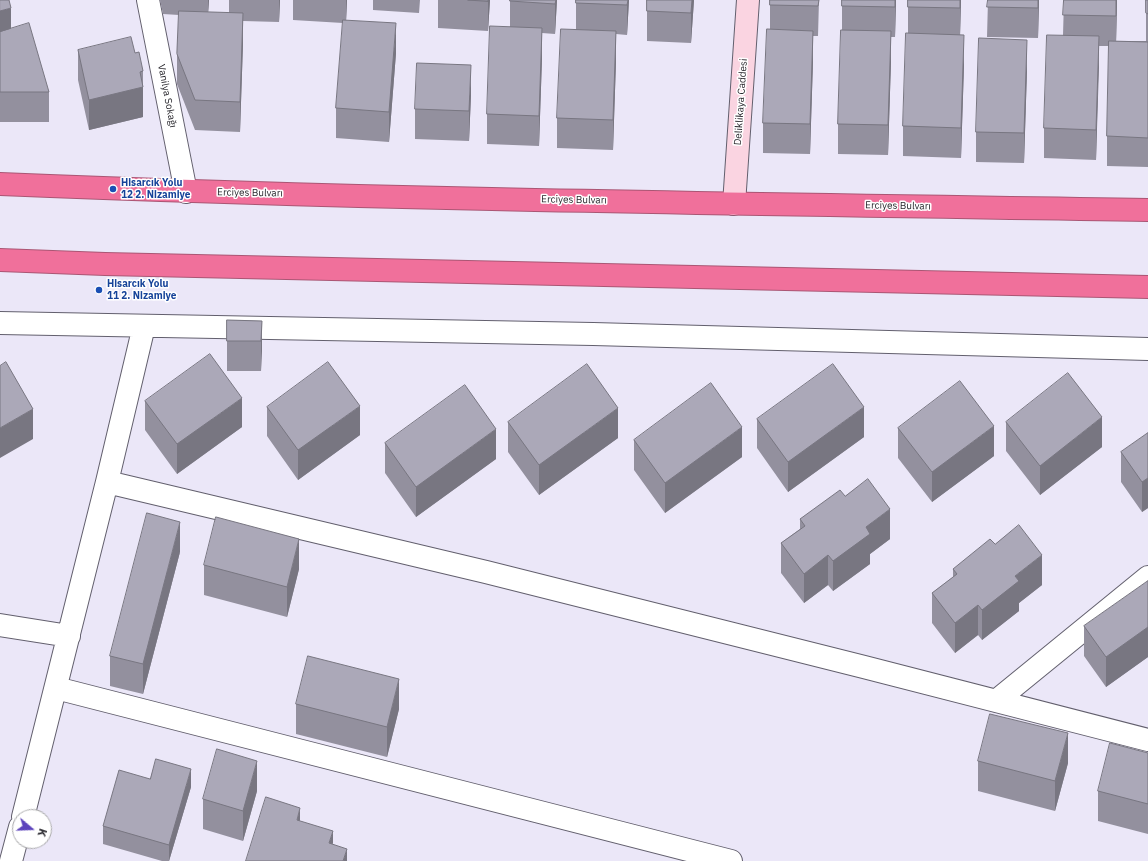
<!DOCTYPE html>
<html>
<head>
<meta charset="utf-8">
<style>
  body { margin:0 }
  #map { position:relative; width:1148px; height:861px; overflow:hidden; background:#ebe7f8; font-family:"IBM Plex Sans",sans-serif }
  canvas { display:block }
  .north { position:absolute; left:12px; top:809px; width:40px; height:40px; box-sizing:border-box; background:#fff; border:1px solid #a9a9ab; border-radius:50%; rotate:109deg; font-size:11px; font-weight:700; line-height:16px; text-align:center; color:#28272d }
  .north::after { content:''; display:block; margin:auto; width:14px; height:18px; background:#5d44bc; clip-path:polygon(50% 0,100% 100%,50% 72%,0 100%) }
</style>
</head>
<body>
<div id="map">
<canvas width="1148" height="861"></canvas>
<div class="north">K</div>
</div>
<script>
const ctx = document.querySelector('canvas').getContext('2d');
ctx.lineJoin = 'round';
function strokePath(path, color, width, dash) { ctx.strokeStyle = color; ctx.lineWidth = width; ctx.lineCap = dash ? 'butt' : 'round'; ctx.setLineDash(dash || []); ctx.stroke(path); }
function paint(path, color) { ctx.fillStyle = color; ctx.fill(path, 'evenodd'); }
function write(font, color, halo, rows, align = 'center') {
  ctx.font = font + ' "IBM Plex Sans",sans-serif'; ctx.lineWidth = 3; ctx.setLineDash([]); ctx.textBaseline = 'middle'; ctx.strokeStyle = halo; ctx.fillStyle = color; for (const [text, x, y, turn = 0] of rows) {
    ctx.save(); ctx.translate(x, y); ctx.rotate((+turn || 0) * Math.PI / 180); ctx.textAlign = isNaN(turn) ? turn : align; if (halo) ctx.strokeText(text, 0, 0); ctx.fillText(text, 0, 0); ctx.restore();
  }
}
const street = new Path2D(`
  M148,0L186,192
  M0,323L593,334L1148,349
  M107,482L486,572L864,667L1148,740
  M0,625L69,636
  M56,688L731,861
  M996,701L1148,577
  M23,817L107,482L144,326
  M11,861L20,827`);
const secondary = new Path2D(`
  M734,204L748,0`);
const highway = new Path2D(`
  M0,184C382,200 765,204 1148,210
  M0,260L105,264L1148,287`);
strokePath(street, '#625f6d', 24);
strokePath(secondary, '#625f6d', 24);
strokePath(highway, '#aa5674', 24);
strokePath(street, '#fff', 22);
strokePath(secondary, '#fad4e1', 22);
strokePath(highway, '#f0709b', 22);
paint(new Path2D(`
  M0,0L11,29L49,92V122H0Z
  M160,0H209L208,12L229,13V0H280L279,22L243,21V43L240,132L195,130L177,84V54L179,15L163,14Z
  M293,0H347L346,20L396,53L389,142L336,138V108L343,23L293,20Z
  M373,0H420L419,13L373,10Z
  M438,0H490L488,31L438,28Z
  M510,0H557L555,34L542,33V58L539,146L487,144V114L510,26Z
  M576,0H629L627,35L616,34V61L613,150L557,148V118L576,30Z
  M694,0L691,43L647,41V11Z
  M770,0H819L818,36H813V61L810,154L763,153V123L770,30Z
  M842,0H896L895,37H891V61L888,155L838,154V124L842,30Z
  M908,0H961L960,34L964,65L961,158L903,156V126L908,33Z
  M988,0H1039L1038,38L987,37Z
  M1064,0H1117L1116,41H1146V13L1148,0V167L1107,166V136L1109,46H1099L1096,160L1044,158V128L1063,35Z
  M78,50L135,53L143,71V117L89,130L78,80Z
  M1027,70L1024,163L976,162V132Z
  M471,95L469,141L415,139V109Z
  M227,320L262,321L261,371H227Z
  M145,401L242,427L177,474L145,430Z
  M267,407L360,435L298,480L267,436Z
  M757,419L864,437L788,492L757,448Z
  M508,422L618,438L539,495L508,452Z
  M1006,422L1102,447L1040,495L1006,451Z
  M898,428L994,456L932,502L898,458Z
  M1148,433V508L1142,512L1121,482V452Z
  M634,440L742,457L665,513L634,470Z
  M385,443L496,459L416,517L385,473Z
  M845,496L890,539L870,554V564L833,591L828,585L804,603L781,573V543L800,529V519Z
  M180,552L143,694L110,686V656Z
  M204,565L299,569L287,617L204,595Z
  M953,569L1042,585L1019,603V611L982,640L978,635L955,653L932,623V593L953,577Z
  M1148,581V657L1106,687L1084,656V626Z
  M296,704L399,709L387,757L296,734Z
  M1148,753V834L1098,821V791Z
  M978,761L1068,763L1055,811L978,791Z
  M150,779L191,787L169,861H162L103,844V826Z
  M257,791L243,841L203,829V799Z`), '#93909e');
paint(new Path2D(`
  M208,0H209L208,16Z
  M279,0H280L279,22Z
  M346,0H347L346,23Z
  M488,0H490L488,31Z
  M556,0H557L555,34V4Z
  M628,0H629L627,35V5Z
  M692,0H694L691,43V13Z
  M895,0H896L895,37Z
  M960,0H961L960,38Z
  M1038,0H1039L1038,38Z
  M1116,0H1117L1116,46Z
  M11,8V38L0,41V11Z
  M243,13V43L240,132V102Z
  M396,23V53L389,142V112Z
  M542,28V58L539,146V116Z
  M616,31V61L613,150V120Z
  M813,31V61L810,154V124Z
  M891,31V61L888,155V125Z
  M964,35V65L961,158V128Z
  M1099,36V66L1096,160V130Z
  M1027,40V70L1024,163V133Z
  M471,65V95L469,141V111Z
  M143,87V117L89,130V100Z
  M262,321V351L261,371V341Z
  M242,398V427L177,474V444Z
  M360,406V435L298,480V450Z
  M864,407V437L788,492V462Z
  M618,408V438L539,495V465Z
  M33,409V439L0,458V428Z
  M1102,417V447L1040,495V466Z
  M994,426V456L932,502V472Z
  M742,427V457L665,513V483Z
  M496,429V459L416,517V487Z
  M1148,478V508L1142,512V482Z
  M890,509V539L870,554V564L833,591V561L866,527Z
  M180,522V552L143,694V664Z
  M299,539V569L287,617V587Z
  M828,555V585L804,603V574Z
  M1042,555V585L1019,603V611L982,640V610L1015,576Z
  M978,605V635L955,653V623Z
  M1148,627V657L1106,687V657Z
  M399,679V709L387,757V727Z
  M1068,733V763L1055,811V781Z
  M257,761V791L243,841V811Z
  M191,769V787L169,861V845Z
  M300,808V820L297,832V820Z
  M333,831V843L329,856V843Z
  M347,849V861H343Z`), '#787681');
const building = new Path2D(`
  M0,0H9L11,8L0,11Z
  M468,0H488V1Z
  M510,0H556L555,4L510,1Z
  M576,0H628L627,5L576,3Z
  M647,0H692L691,13L647,11Z
  M770,0H819L818,6L770,5Z
  M842,0H895V7L842,6Z
  M908,0H960V8L908,7Z
  M988,0H1038V8L987,7Z
  M1064,0H1116V16L1063,15Z
  M1146,0H1148V14L1146,13Z
  M179,11L243,13L240,102L195,100L177,54Z
  M343,20L396,23L389,112L336,108Z
  M29,23L49,92H0V32Z
  M490,26L542,28L539,116L487,114Z
  M561,29L616,31L613,120L557,118Z
  M767,29L813,31L810,124L763,123Z
  M841,30L891,31L888,125L838,124Z
  M906,33L964,35L961,128L903,126Z
  M1047,35L1099,36L1096,130L1044,128Z
  M131,37L135,53L139,52L143,71L140,72L143,87L89,100L78,50Z
  M979,38L1027,40L1024,133L976,132Z
  M1109,41L1148,42V138L1107,136Z
  M417,63L471,65L469,111L415,109Z
  M227,320L262,321L261,341H227Z
  M210,354L242,398L177,444L145,401Z
  M6,362L33,409L0,428V366Z
  M328,362L360,406L298,450L267,407Z
  M587,364L618,408L539,465L508,422Z
  M833,364L864,407L788,462L757,419Z
  M1068,373L1102,417L1040,466L1006,422Z
  M960,381L994,426L932,472L898,428Z
  M711,383L742,427L665,483L634,440Z
  M465,385L496,429L416,487L385,443Z
  M1148,433V478L1142,482L1121,452Z
  M868,479L890,509L866,527L870,534L833,561L828,555L804,574L781,543L805,526L800,519L840,490L845,496Z
  M147,513L180,522L143,664L110,656Z
  M216,517L299,539L287,587L204,565Z
  M1019,525L1042,555L1015,576L1019,581L982,610L978,605L955,623L932,593L957,574L953,569L990,539L995,544Z
  M1148,581V627L1106,657L1084,626Z
  M308,656L399,679L387,727L296,704Z
  M990,714L1068,733L1055,781L978,761Z
  M1110,743L1148,753V804L1098,791Z
  M217,749L257,761L243,811L203,799Z
  M156,759L191,769L169,845L103,826L119,770L150,779Z
  M266,797L300,808L297,820L333,831L329,843L347,849L343,861H246Z`);
paint(building, '#aba8b8');
strokePath(building, '#787681', 1);
for (const [x, y, r, color] of [
  [113,189,4,"#1a4fb4"],
  [99,290,4,"#1a4fb4"]
]) { const dot = new Path2D(); dot.arc(x, y, r, 0, 2 * Math.PI); ctx.fillStyle = color; ctx.fill(dot); strokePath(dot, '#fff', 1.5); }
write('10px', '#28272d', '#fff', [
  ["Vanilya Sokağı",167,96,79],
  ["Deliklikaya Caddesi",741,102,-86],
  ["Erciyes Bulvarı",250,193,1],
  ["Erciyes Bulvarı",574,200,1],
  ["Erciyes Bulvarı",898,206,1]
]);
write('bold 10px', '#164399', '#fff', [
  ["Hisarcık Yolu",121,183],
  ["12 2. Nizamiye",121,195],
  ["Hisarcık Yolu",107,284],
  ["11 2. Nizamiye",107,296]
], 'left');
</script>
</body>
</html>
